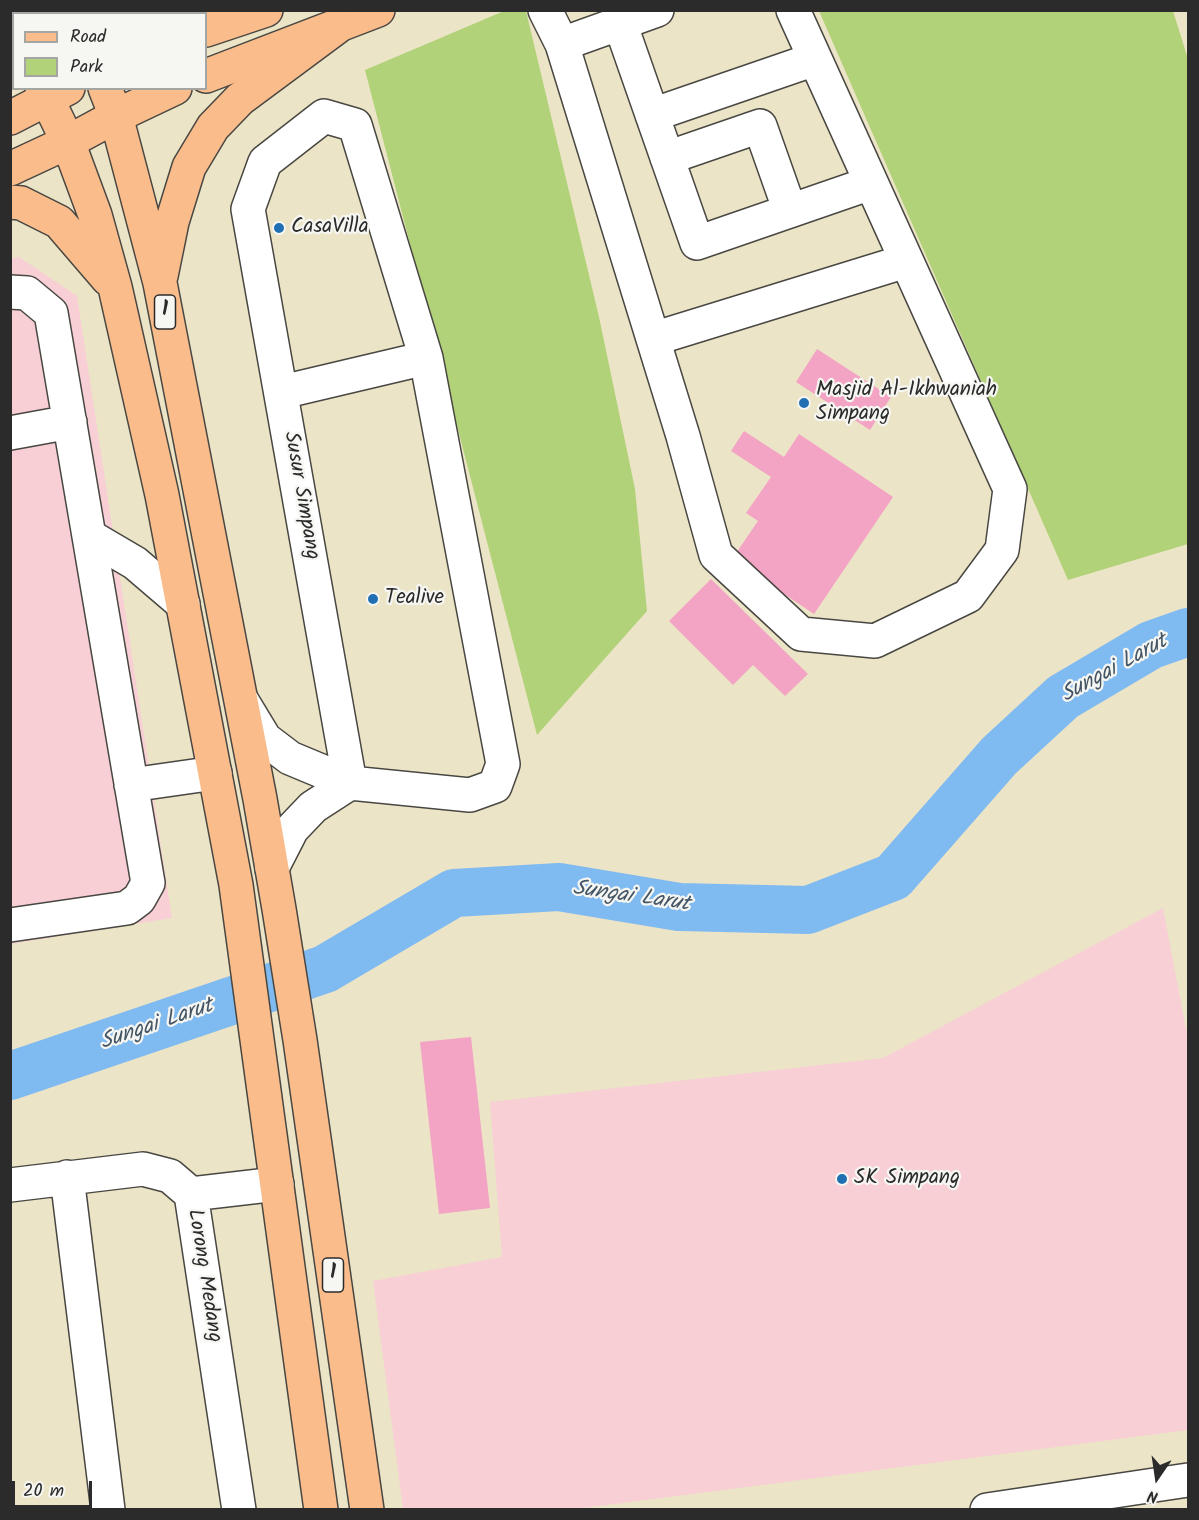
<!DOCTYPE html>
<html>
<head>
<meta charset="utf-8">
<style>
  body { margin:0 }
  #map { position:relative; width:1199px; height:1520px; overflow:hidden; background:#ece4c7; font-family:Kalam,sans-serif }
  canvas { display:block }
  .frame { position:absolute; inset:0; border:12px solid #2b2b2b; pointer-events:none }
  .legend { position:absolute; left:12px; top:12px; width:195px; height:78px; box-sizing:border-box; background:#f6f6f2; border:2px solid #a5a5a2; margin:0; padding:8px 10px; list-style:none; font-size:18px; color:#2b2b2b }
  .legend li { display:flex; align-items:center; gap:12px; height:30px }
  .legend b { width:30px; border:2px solid #a5a5a2 }
  .north { position:absolute; left:1127px; top:1448px; width:60px; height:60px; -webkit-text-stroke:4px #f6f6f2; paint-order:stroke; rotate:193deg; font-size:16px; font-weight:700; line-height:24px; text-align:center; color:#2b2b2b }
  .north::after { content:''; display:block; margin:auto; width:21px; height:27px; background:#2b2b2b; clip-path:polygon(50% 0,100% 100%,50% 72%,0 100%) }
  .scale { position:absolute; left:12px; top:1481px; width:80px; height:27px; box-sizing:border-box; border:3px solid #2b2b2b; border-top:0; padding-left:8px; font-size:18px; line-height:21px; white-space:nowrap; color:#2b2b2b; -webkit-text-stroke:4px #f6f6f2; paint-order:stroke }
</style>
</head>
<body>
<div id="map">
<canvas width="1199" height="1520"></canvas>
<div class="frame"></div>
<ul class="legend">
<li><b style="height:8px;background:#fabc8b"></b>Road</li>
<li><b style="height:16px;background:#b2d279"></b>Park</li>
</ul>
<div class="north">N</div>
<div class="scale">20 m</div>
</div>
<script>
const ctx = document.querySelector('canvas').getContext('2d');
ctx.lineJoin = 'round';
function paint(path, color) { ctx.fillStyle = color; ctx.fill(path, 'evenodd'); }
function strokePath(path, color, width, dash) { ctx.strokeStyle = color; ctx.lineWidth = width; ctx.lineCap = dash ? 'butt' : 'round'; ctx.setLineDash(dash || []); ctx.stroke(path); }
function write(font, color, halo, rows, align = 'center') {
  ctx.font = font + ' Kalam,sans-serif'; ctx.lineWidth = 4.5; ctx.setLineDash([]); ctx.textBaseline = 'middle'; ctx.strokeStyle = halo; ctx.fillStyle = color; for (const [text, x, y, turn = 0] of rows) {
    ctx.save(); ctx.translate(x, y); ctx.rotate((+turn || 0) * Math.PI / 180); ctx.textAlign = isNaN(turn) ? turn : align; if (halo) ctx.strokeText(text, 0, 0); ctx.fillText(text, 0, 0); ctx.restore();
  }
}
paint(new Path2D(`
  M19,257L77,296L172,918L11,944L10,259Z
  M1163,908L1188,1040V1430L576,1509H403L373,1281L502,1257L490,1102L883,1058Z`), '#f7cfd5');
paint(new Path2D(`
  M504,11H526L599,317L635,489L647,611L537,735L365,70Z
  M819,11H1173L1188,59V544L1068,580Z`), '#b2d279');
strokePath(new Path2D(`
  M10,1076L325,969L454,893L559,887L679,907L808,910L893,877L999,756L1063,697L1151,645L1188,632`), '#7fbaf1', 48);
paint(new Path2D(`
  M817,349L891,397L870,430L796,382Z
  M744,431L784,457L799,434L893,497L814,614L732,559L758,521L746,513L771,477L731,451Z
  M711,579L808,674L785,696L753,665L733,685L669,621Z
  M471,1037L490,1208L439,1214L420,1042Z`), '#f3a3c3');
const minor = new Path2D(`
  M545,10L562,44L683,436L716,555L801,634L875,641L968,596L1002,550L1010,489L793,10
  M620,23L697,243L871,183
  M562,44L657,10
  M652,115L815,59
  M667,158L760,126L790,211
  M10,292L27,293L51,313L148,883L139,899L127,908L10,925
  M653,339L906,261
  M282,392L426,358
  M10,433L70,422
  M89,536L135,563L183,604
  M242,701L265,739L290,758L350,783L470,795L495,786L503,764L426,358L355,125L324,116L265,162L248,209L350,783
  M131,785L215,773
  M272,868L292,829L313,807L350,783
  M67,1177L108,1510
  M10,1185L143,1169L170,1176L191,1194L239,1510
  M191,1194L277,1184
  M987,1510L1188,1480`);
const major = new Path2D(`
  M206,30L266,10
  M206,76L378,10
  M10,118L68,88
  M10,169L68,142L116,116L175,88`);
const highway = new Path2D(`
  M68,10L70,14
  M10,21L14,27
  M42,88L68,142L95,215L115,287L162,495L236,885L321,1510
  M105,88L116,116L160,283L260,799L279,909L300,1040L367,1510
  M10,202L21,203L59,222L108,279
  M161,276L172,222L189,167L213,127L240,99L337,27`);
strokePath(minor, '#484742', 36);
strokePath(major, '#484742', 36);
strokePath(highway, '#484742', 36);
strokePath(minor, '#fff', 33);
strokePath(major, '#fabc8b', 33);
strokePath(highway, '#fabc8b', 33);
for (const [x, y, r, color] of [
  [279,228,6,"#1f6fb2"],
  [804,403,6,"#1f6fb2"],
  [373,599,6,"#1f6fb2"],
  [842,1179,6,"#1f6fb2"]
]) { const dot = new Path2D(); dot.arc(x, y, r, 0, 2 * Math.PI); ctx.fillStyle = color; ctx.fill(dot); strokePath(dot, '#f6f6f2', 2); }
for (const [x, y, w] of [
  [165,312,21],
  [333,1275,21]
]) { const box = new Path2D(); box.roundRect(x - w / 2, y - 17, w, 34, 4.5); ctx.fillStyle = '#f6f6f2'; ctx.fill(box); strokePath(box, '#2b2b2b', 1.5); }
write('bold 20px', '#2b2b2b', null, [
  ["1",165,312],
  ["1",333,1275]
]);
write('21px', '#2b2b2b', '#f6f6f2', [
  ["CasaVilla",291,228],
  ["Masjid Al-Ikhwaniah",816,391],
  ["Simpang",816,415],
  ["Tealive",385,599],
  ["SK Simpang",854,1179]
], 'left');
write('21px', '#2b2b2b', '#f6f6f2', [
  ["Susur Simpang",300,496,80],
  ["Lorong Medang",203,1276,81]
]);
write('italic 22px', '#445666', '#f6f6f2', [
  ["Sungai Larut",1115,670,-29],
  ["Sungai Larut",631,898,8],
  ["Sungai Larut",157,1026,-19]
]);
</script>
</body>
</html>
